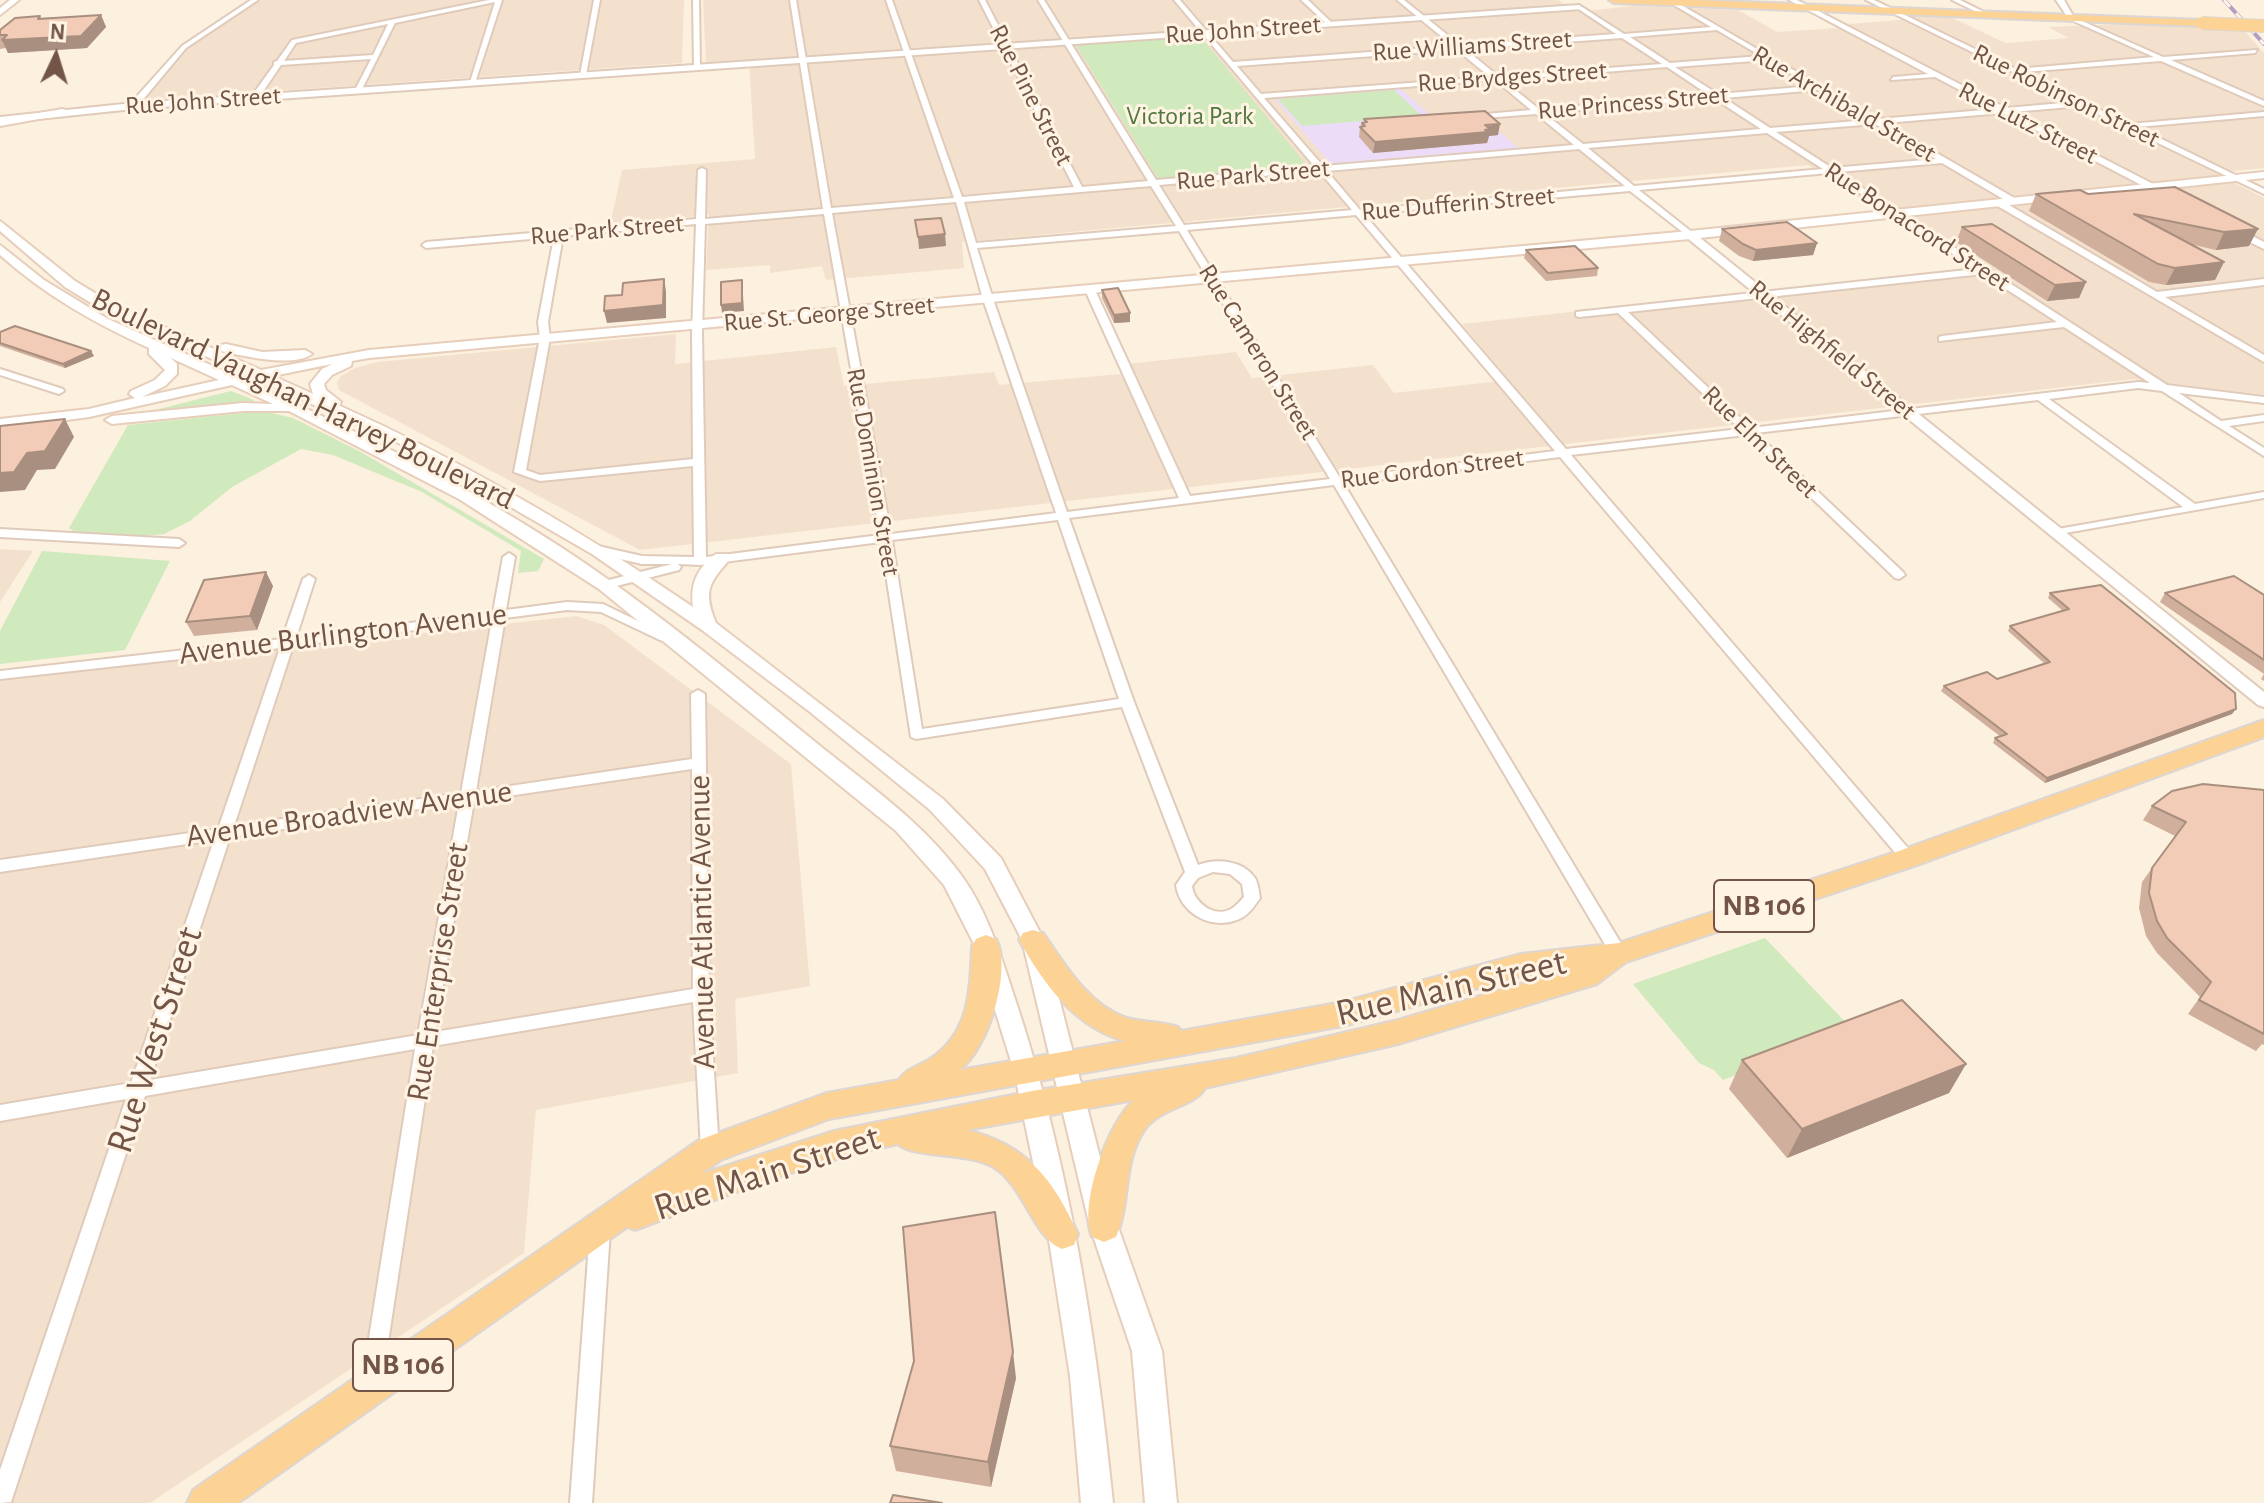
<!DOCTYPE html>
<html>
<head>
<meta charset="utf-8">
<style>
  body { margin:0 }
  #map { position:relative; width:2264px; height:1503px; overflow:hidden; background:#fcf0de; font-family:"Alegreya Sans",sans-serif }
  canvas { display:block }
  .north { position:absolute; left:16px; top:16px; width:80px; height:80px; -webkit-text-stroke:6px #fff4e4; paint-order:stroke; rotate:4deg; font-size:22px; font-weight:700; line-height:32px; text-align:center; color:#725547 }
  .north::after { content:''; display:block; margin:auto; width:28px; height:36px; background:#725547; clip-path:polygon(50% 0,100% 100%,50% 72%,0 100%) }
</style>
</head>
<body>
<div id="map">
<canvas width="2264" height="1503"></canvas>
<div class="north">N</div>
</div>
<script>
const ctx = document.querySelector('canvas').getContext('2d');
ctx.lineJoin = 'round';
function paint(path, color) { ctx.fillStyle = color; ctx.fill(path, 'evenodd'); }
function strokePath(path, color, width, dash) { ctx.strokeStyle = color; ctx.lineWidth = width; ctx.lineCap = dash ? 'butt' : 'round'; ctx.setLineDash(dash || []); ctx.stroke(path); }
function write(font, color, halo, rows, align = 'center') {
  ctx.font = font + ' "Alegreya Sans",sans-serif'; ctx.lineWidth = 6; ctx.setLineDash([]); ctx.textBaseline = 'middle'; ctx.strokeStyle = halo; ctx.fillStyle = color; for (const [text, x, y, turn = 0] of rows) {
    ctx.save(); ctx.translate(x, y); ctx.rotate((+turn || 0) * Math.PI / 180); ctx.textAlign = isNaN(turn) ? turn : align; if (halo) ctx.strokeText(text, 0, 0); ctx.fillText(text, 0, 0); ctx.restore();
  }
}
paint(new Path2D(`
  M261,0H684L682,63L145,100L177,57L190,46Z
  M703,0H1558L1576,12L1634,6L1738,10L1777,32L1853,27L1849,24L1911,19L1903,14L1946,15L2006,43L2069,38L2048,27L2119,24L2242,28L2264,53V168L2215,173L2264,198V395L2134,379L640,550L339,390L337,382L341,376L355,368L377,362L676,334L675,364L836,347L844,386L994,372L999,385L1131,373L1127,364L1236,352L1252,378L1373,365L1394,393L1509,380L1462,324L1968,268L1808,165L962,242L964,268L826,280L822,266L770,273V265L706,270L709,215L610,225L622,170L755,159L749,61L706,62Z
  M0,549L33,551L0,602Z
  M577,616L604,625L791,764L810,986L735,999L738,1073L536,1110L524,1253L150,1503H0V680Z`), '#f4e1cd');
paint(new Path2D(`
  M1400,88L1430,115L1483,117L1518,148L1331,164L1273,97Z`), '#eddcf8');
paint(new Path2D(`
  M1200,36L1309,168L1159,180L1076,45Z
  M1394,90L1422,116L1302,126L1278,99Z
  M231,391L254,400L251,404L139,414Z
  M262,411L293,418L359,451L544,559L538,571L518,573L521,551L422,492L333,455L301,449L232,487L190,521L164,534L144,536L75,532L69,528L128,425Z
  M42,551L170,561L125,650L0,664V631Z
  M1765,938L1853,1030L1723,1080L1714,1070L1699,1063L1633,984Z`), '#d0e9bd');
const minor = new Path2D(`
  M251,0H258L186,48L136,108H130V104L182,46Z
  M489,0H502L475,83L470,82L495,2L395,23L361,91L355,90L371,59L281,65L258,99L251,97L274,65V62L277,61L292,40ZM388,24L373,55L284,61L296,43Z
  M594,0H600L586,75L583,77L580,75Z
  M693,0H699L700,67L697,69L694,67Z
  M790,0H796L831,208L954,198L886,0H892L962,197L1074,187L979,0H985L1082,187L1148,181L1038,0H1044L1156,180L1315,167L1174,0H1180L1233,62L1453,46L1397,0H1404L1460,45L1616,34L1577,8L1579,5L1624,34L1711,27L1674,5L1676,2L1878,119L1996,109L1935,77L1891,80L1893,77L1928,74L1789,0H1797L2006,108L2074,102L1866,0H1874L2016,69L2154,57L2071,20L2073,17L2163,57L2257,50L2255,53L2171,60L2264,101V106L2161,61L2023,72L2129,124L2264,112V116L2137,127L2264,189V194L2081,106L2013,112L2155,185V189H2149L2003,113L1885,123L2016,199V203H2010L1942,163L1838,172L2167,385L2264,397V403L2179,393L2221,421L2264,415V421L2229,426L2264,448V456L2162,391L2138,388L2049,399L2195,504L2264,492V498L2054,535L2052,533L2058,529L2183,507L2038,400L1756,433L1903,572L1905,575L1899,579L1895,578L1746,435L1571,455L1913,854L1916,858L1913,862H1903L1560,457L1344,484L1625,950L1627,954L1625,958L1619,960L1613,958L1334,485L1069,518L1134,702L1198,865C1216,858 1243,860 1255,878C1258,883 1259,892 1260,898C1256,904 1250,913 1243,917C1216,933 1180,915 1176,885L1185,872L1122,707L916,739L911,737L881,542L700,565L678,564L681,567L679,570L605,589L599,585L601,582L672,564H642L594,553V547L598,546L642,556L694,557L693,466L540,481L514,472L540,338L538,322L554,237L426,248L422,245L426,242L696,219L698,170L702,168L706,170L705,219L823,209ZM1717,30L1761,56L1670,63L1630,37ZM1622,38L1662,64L1498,76L1465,49ZM1457,50L1490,77L1261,94L1237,66ZM1767,60L1812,86L1718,94L1675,67ZM1667,67L1709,95L1539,109L1503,80ZM1495,80L1531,110L1474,115L1470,117L1471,119L1536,114L1574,145L1323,166L1264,98ZM1818,90L1869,120L1770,128L1724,98ZM1715,99L1761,129L1583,144L1544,113ZM1875,124L1936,159L1832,168L1776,132ZM1767,133L1823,169L1634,186L1588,148ZM1579,149L1625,186L1360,210L1327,171ZM1319,171L1352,210L1184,225L1159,185ZM1829,173L1976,269L1576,312V316L1579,317L1618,313L1740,429L1566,449L1364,214L1630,191L1690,238L1693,237V233L1639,190ZM1151,186L1176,226L976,243L964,202ZM956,202L983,299L1056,513L891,534L832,213ZM824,214L880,535L706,557L702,333L705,224ZM1356,215L1555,451L1340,478L1187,230ZM696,224L692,333L693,459L540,475L526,470L550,338L548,322L563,236ZM1179,231L1330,479L1190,496L1095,290L1090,287L1085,290L1179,498L1067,512L993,299L977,248ZM1983,274L2057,322L1942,336L1939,337V341L2064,327L2150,383L2138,382L1751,428L1628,312ZM1058,520L1119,699L922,729L892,540ZM1213,872L1230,874L1242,884L1244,897C1241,900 1238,904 1234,907C1217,920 1194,904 1192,886L1198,878Z
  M1301,0H1308L1332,23V25H1328Z
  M1952,0H1960L1990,15L1985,16Z
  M1996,201H2002L2157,292L2264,279V285L2165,297L2264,355V362L1996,205Z
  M0,369L63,389L64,391L59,394L0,375Z
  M0,529L179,539L185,543L179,547L0,537Z
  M509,553L515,557L506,610L567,602L603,604L671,637L665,641L660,640L601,612L567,610L505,618L476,791L692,759L691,694L698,690L705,694L709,994L719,1150L716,1156L710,1158L704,1156L701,1150L693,1002L433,1046L382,1382L379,1389L372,1392L365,1389L362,1382L415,1049L145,1096L11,1502L0,1503V1470L126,1099L0,1121V1105L131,1083L214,840L0,872V860L218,829L280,648L0,679V671L282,639L303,579L309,575L315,579L296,638L493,612L503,557ZM492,620L461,793L234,826L293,646ZM692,769L693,989L435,1032L474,801ZM459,803L418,1035L150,1080L230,837Z
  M600,1221L607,1224L610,1230L592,1503H570L590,1230L593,1224Z`);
const tertiary = new Path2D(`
  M2056,0H2064L2076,21H2070Z
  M1579,5L1582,9L133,109L0,123V117L133,103Z
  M2227,227H2235L2264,242V249L2227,231Z
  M1686,233H1694L2264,692V707L2258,705L1686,237Z`);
const secondary = new Path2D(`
  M10,0H19L0,15V8Z
  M62,109L66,110V114L0,126V120Z
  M2264,172V178L1690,239L369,358L352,361L351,366L332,375L324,384L326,390L341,402L338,405C463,461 580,530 693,607C690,584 697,568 716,554H728L731,558C710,582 702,590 716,623L943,799L1001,858L1044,940L1118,1227L1162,1351L1177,1503H1145L1132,1351L1090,1227L1022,940L985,869L929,809L810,712L702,630L592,554L407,447L258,380L248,382C355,430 461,482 559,546C648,604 732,674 814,741C864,782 923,822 961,875C989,913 1003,963 1018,1008C1070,1168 1096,1336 1113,1503H1081L1070,1376L1048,1234L1014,1071L975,946L944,885L896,831L599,589L459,499L289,411H243L112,424L105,420L112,416L243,403L273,404L232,385L89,417L0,429V419L89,409L135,398L129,394L131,391L155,380L165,370L149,354V348C94,323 45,295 0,255V245L44,280L108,319L235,376L245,374L101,309L65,287L0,231V221L75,281L111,303L261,370L369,350L1690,231ZM171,358L219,380L142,397L165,386L177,374V364ZM332,364L322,369L310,384L313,394L273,376Z
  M226,344L262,352L305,350L312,354C293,368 244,356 221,351V345Z`);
const primary = new Path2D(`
  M1609,0H1694L2202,20L2207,23L2202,26L1614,3Z
  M2264,720V737L1917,865L1626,962L1597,984L1398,1044L1205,1088C1196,1106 1160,1108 1145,1129C1122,1162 1131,1204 1116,1237L1104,1242L1092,1237C1078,1206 1108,1122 1134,1100L967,1130C1027,1145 1054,1180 1078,1234L1074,1245L1062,1249C1034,1238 1024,1187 995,1168C968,1151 913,1159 898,1144C805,1163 723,1197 635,1230L627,1227L238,1503H187L193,1490L699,1140L827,1093L899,1080C906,1068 918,1067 930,1059C970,1033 970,990 972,946L976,939L986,935L996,939C1013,970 988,1048 960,1070L1125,1041C1075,1028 1043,983 1019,940L1023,933L1033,930L1043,933C1064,963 1087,1003 1124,1017C1141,1023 1160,1021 1178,1027L1181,1031L1343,1002L1521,954L1619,943L1899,851ZM1569,970L1398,1020L1236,1058L1032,1091L834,1131L701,1174L721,1160L829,1119L1343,1026L1521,976Z`);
strokePath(minor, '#e0cbbb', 4);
strokePath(tertiary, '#e0cbbb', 4);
strokePath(secondary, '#e7cebb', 4);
strokePath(primary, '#ddd6d3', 4);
paint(minor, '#fff');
paint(tertiary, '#fff');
paint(secondary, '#fff');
paint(primary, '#fcd395');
const rail = new Path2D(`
  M2224,0L2264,44`);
strokePath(rail, '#b29ec4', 4);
strokePath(rail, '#fff4e4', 3, [9]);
const primaryBridge = new Path2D(`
  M2202,23L2264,26`);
strokePath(primaryBridge, '#ddd6d3', 14, []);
strokePath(primaryBridge, '#fcd395', 12);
paint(new Path2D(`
  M101,15L106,27L87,48L8,53L6,48L0,49V30L40,16L41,18Z
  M1364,119L1498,135L1489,136L1487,143L1373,153L1359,137L1360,127L1362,123H1364Z
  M2175,187L2249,246L2216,250L2190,244L2224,262L2215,280L2166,285L2149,282L2029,211L2036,194H2088Z
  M1962,227L2086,282L2079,298L2047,301L1956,242Z
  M1722,229L1817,243L1813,255L1753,261L1739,256L1719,241Z
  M1526,250L1598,268L1597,276L1546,281L1524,258Z
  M1102,290L1130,322L1114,323L1102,298Z
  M0,332L94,356L65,368L0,346Z
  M273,586L257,630L194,636L186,622Z
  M2050,593L2232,714L2045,783L1993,743L1995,738L2001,737L1941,691L1944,686L1997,679L2044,663L2008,631L2010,626L2063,611L2048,598Z
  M2165,593L2264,595V681L2261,679L2264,674L2160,602Z
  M2264,790V1045L2262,1044L2256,1051L2188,1014L2200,997L2157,953L2146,936L2139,908L2142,882L2175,836L2143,820L2152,806Z
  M1742,1060L1966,1064L1949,1093L1787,1158L1729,1089Z
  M1016,1378L991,1487L896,1471L890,1446Z`), '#d0af9d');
paint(new Path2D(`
  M101,15L106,27L87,48L8,53L2,40Z
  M1500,124L1498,135L1489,136L1487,143L1373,153L1375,142Z
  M2258,229L2249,246L2216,250L2224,232Z
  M945,234L946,246L919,249L918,237Z
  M1817,243L1813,255L1753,261L1756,250Z
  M2224,262L2215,280L2166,285L2175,268Z
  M664,279L666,291V318L607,323L604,311Z
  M742,280L744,311L722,313L721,305Z
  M2086,282L2079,298L2047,301L2055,285Z
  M1130,313V322L1114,323V315Z
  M91,351L94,356L65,368L63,364Z
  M65,419L74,437L55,469L37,470L25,490L0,492V473L27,453Z
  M266,572L273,586L257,630L250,616Z
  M2236,709L2232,714L2045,783L2047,778Z
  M1966,1064L1949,1093L1787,1158L1802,1129Z
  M1013,1352L1016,1378L991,1487L988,1462Z`), '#a98f7f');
const building = new Path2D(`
  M101,15L81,36L2,40L7,35H0V30L15,18L40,16L38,19Z
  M1485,111L1500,124L1485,125L1490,129L1485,130L1488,132L1375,142L1360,127L1365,126L1362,123L1367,122L1364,119Z
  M2175,187L2258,229L2224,232L2134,214L2224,262L2175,268L2158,264L2036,194L2080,190L2088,194Z
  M941,218L945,234L918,237L915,220Z
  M1787,222L1817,243L1756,250L1743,244L1722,229Z
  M1992,224L2086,282L2055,285L1962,227Z
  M1575,246L1598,268L1548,273L1526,250Z
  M664,279L663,305L604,311L605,296L622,295L623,283Z
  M742,280V303L721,305V282Z
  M1118,288L1130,313L1114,315L1102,290Z
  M15,326L91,351L63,364L0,343V332Z
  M65,419L45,451L27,453L14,472L0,473V426Z
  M266,572L250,616L186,622L204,580Z
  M2234,576L2264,595V660L2165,593Z
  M2101,585L2235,693L2236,709L2047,778L1995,738L2007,734L1944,686L1987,672L1997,679L2050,662L2010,626L2069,609L2050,593Z
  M2203,784L2264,790V1034L2199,1000L2211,982L2167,938L2157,921L2149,893L2152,868L2186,822L2152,806L2172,791Z
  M1902,1000L1966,1064L1802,1129L1742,1060Z
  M995,1212L1013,1352L988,1462L890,1446L914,1361L903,1227Z
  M893,1495L942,1503H890Z`);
paint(building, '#f2ccb6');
strokePath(building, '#a98f7f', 2);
write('26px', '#725547', '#fff4e4', [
  ["Rue John Street",1243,30,-4],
  ["Rue Williams Street",1472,46,-4],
  ["Rue Brydges Street",1512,77,-4],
  ["Rue Pine Street",1031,95,63],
  ["Rue Robinson Street",2066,96,26],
  ["Rue John Street",203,101,-4],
  ["Rue Princess Street",1633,103,-5],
  ["Rue Archibald Street",1844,104,30],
  ["Rue Lutz Street",2028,123,27],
  ["Rue Park Street",1253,175,-5],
  ["Rue Dufferin Street",1458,204,-5],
  ["Rue Bonaccord Street",1917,227,33],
  ["Rue Park Street",607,230,-5],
  ["Rue St. George Street",829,314,-5],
  ["Rue Highfield Street",1832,350,39],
  ["Rue Cameron Street",1258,352,58],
  ["Rue Elm Street",1760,442,44],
  ["Rue Gordon Street",1432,469,-7],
  ["Rue Dominion Street",873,472,80]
]);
write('26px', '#51783f', '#fff4e4', [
  ["Victoria Park",1190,116]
]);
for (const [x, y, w] of [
  [1764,906,100],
  [403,1365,100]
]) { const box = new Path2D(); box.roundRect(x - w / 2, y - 26, w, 52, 6); ctx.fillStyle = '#fff4e4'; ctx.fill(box); strokePath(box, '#725547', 2); }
write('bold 30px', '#725547', null, [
  ["NB 106",1764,906],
  ["NB 106",403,1365]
]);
write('32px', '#725547', '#fff4e4', [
  ["Boulevard Vaughan Harvey Boulevard",303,399,26],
  ["Avenue Burlington Avenue",343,634,-7],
  ["Avenue Broadview Avenue",349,814,-8],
  ["Avenue Atlantic Avenue",702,922,-91],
  ["Rue Enterprise Street",438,972,-81]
]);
write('38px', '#725547', '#fff4e4', [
  ["Rue Main Street",1451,988,-13],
  ["Rue West Street",155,1040,-72],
  ["Rue Main Street",767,1173,-18]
]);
</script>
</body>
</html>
